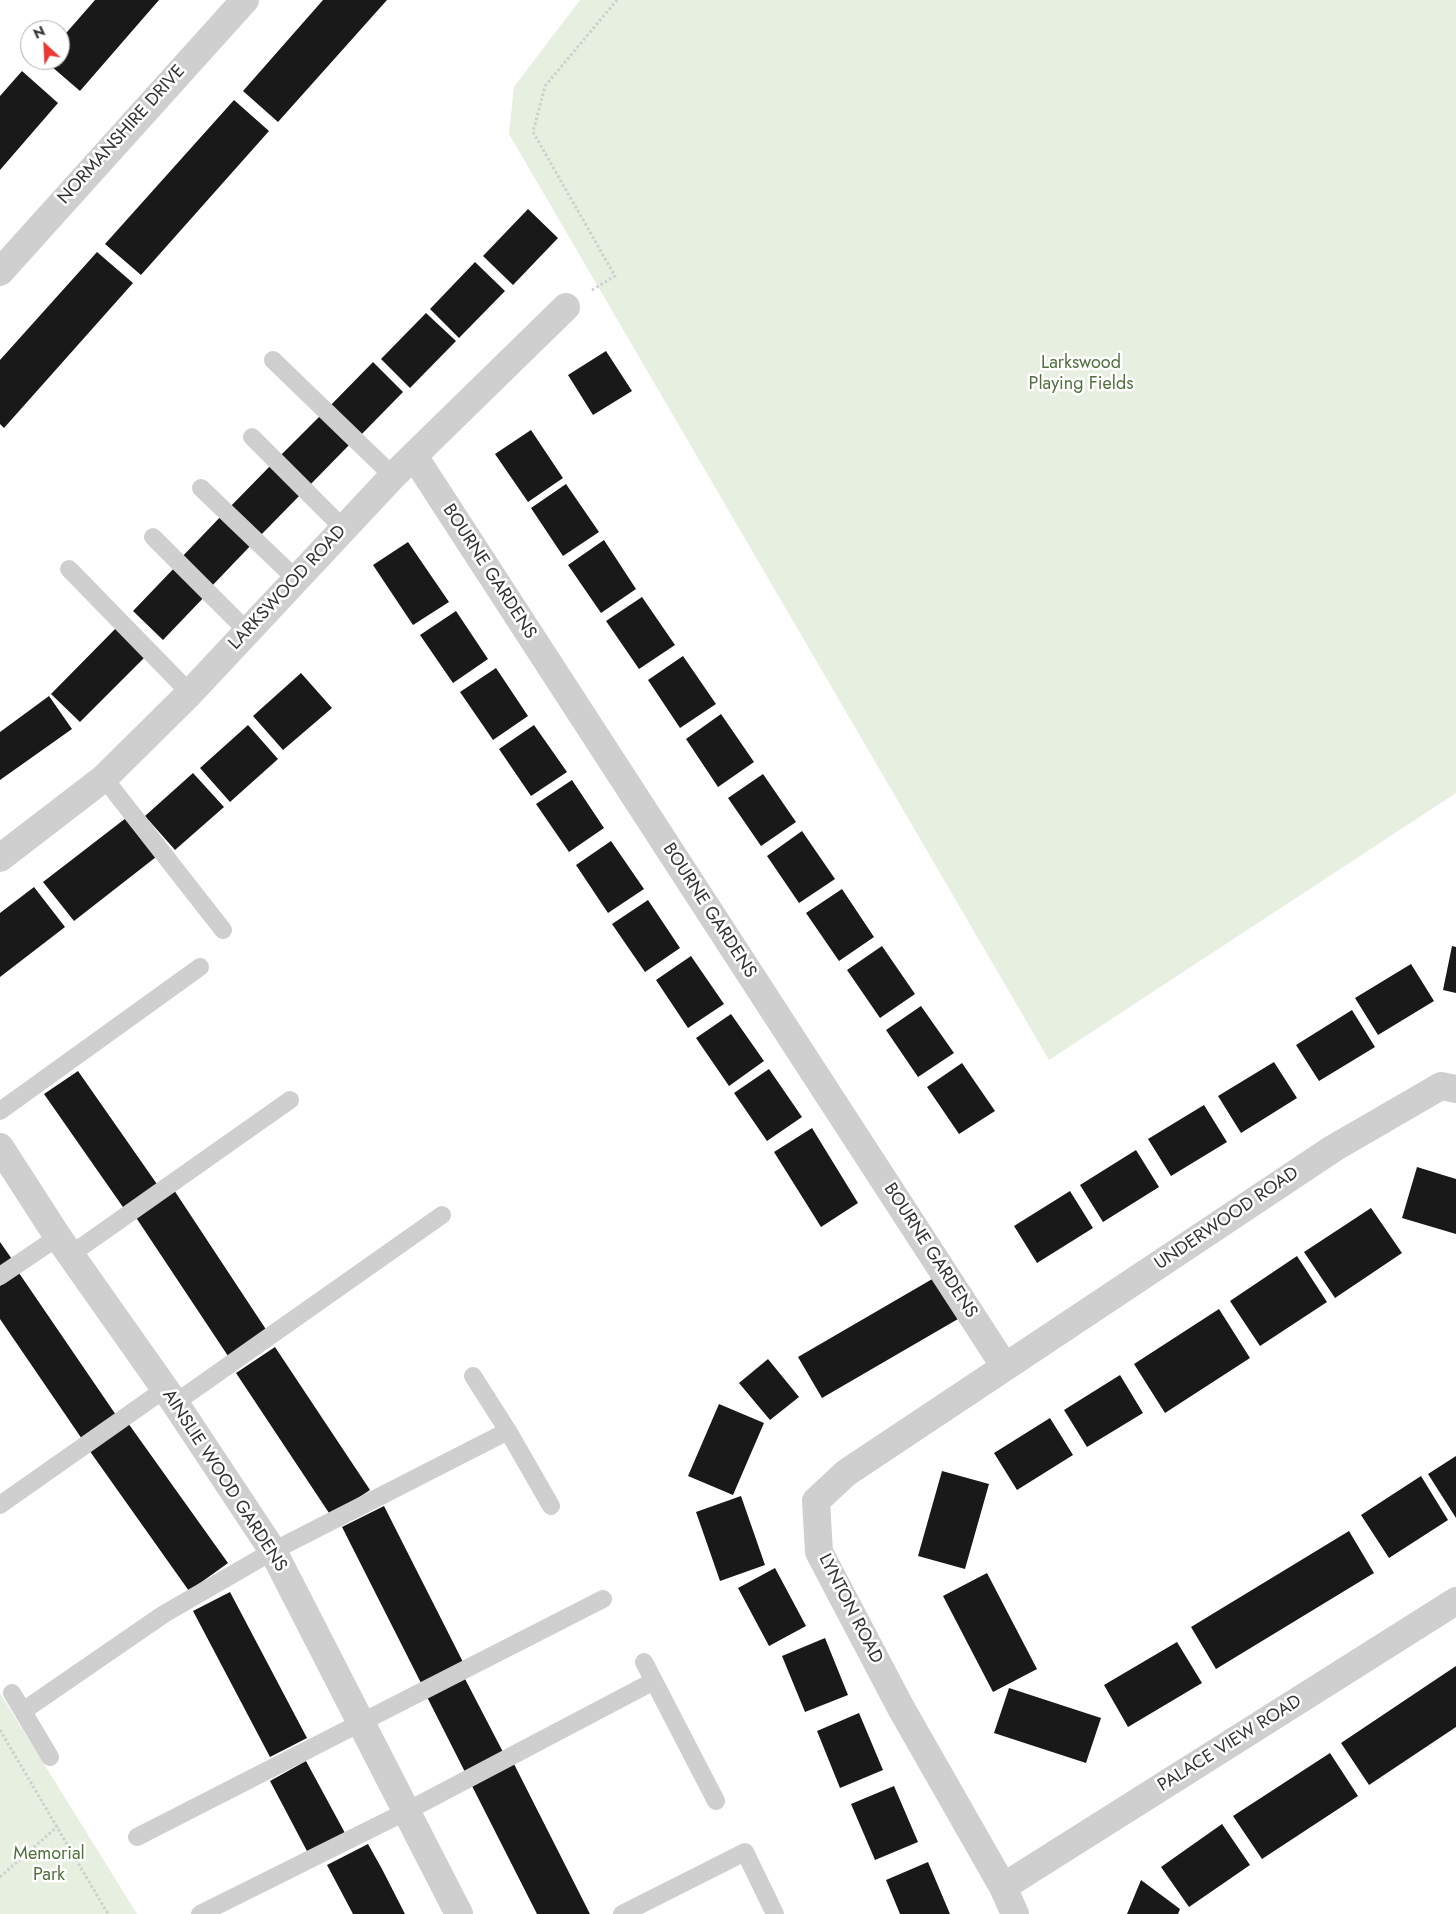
<!DOCTYPE html>
<html>
<head>
<meta charset="utf-8">
<style>
  body { margin:0 }
  #map { position:relative; width:1456px; height:1914px; overflow:hidden; background:#fff; font-family:Jost,sans-serif }
  canvas { display:block }
  .north { position:absolute; left:20px; top:20px; width:50px; height:50px; box-sizing:border-box; background:#fff; border:1px solid #adadad; border-radius:50%; rotate:335deg; font-size:14px; font-weight:700; line-height:20px; text-align:center; color:#323232 }
  .north::after { content:''; display:block; margin:auto; width:18px; height:22px; background:#ea3933; clip-path:polygon(50% 0,100% 100%,50% 72%,0 100%) }
</style>
</head>
<body>
<div id="map">
<canvas width="1456" height="1914"></canvas>
<div class="north">N</div>
</div>
<script>
const ctx = document.querySelector('canvas').getContext('2d');
ctx.lineJoin = 'round';
function paint(path, color) { ctx.fillStyle = color; ctx.fill(path, 'evenodd'); }
function strokePath(path, color, width, dash) { ctx.strokeStyle = color; ctx.lineWidth = width; ctx.lineCap = dash ? 'butt' : 'round'; ctx.setLineDash(dash || []); ctx.stroke(path); }
function write(font, color, halo, rows, align = 'center') {
  ctx.font = font + ' Jost,sans-serif'; ctx.lineWidth = 5; ctx.setLineDash([]); ctx.textBaseline = 'middle'; ctx.strokeStyle = halo; ctx.fillStyle = color; for (const [text, x, y, turn = 0] of rows) {
    ctx.save(); ctx.translate(x, y); ctx.rotate((+turn || 0) * Math.PI / 180); ctx.textAlign = isNaN(turn) ? turn : align; if (halo) ctx.strokeText(text, 0, 0); ctx.fillText(text, 0, 0); ctx.restore();
  }
}
paint(new Path2D(`
  M580,0H1456V793L1049,1060L509,134L514,87Z
  M0,1693L137,1914H0Z`), '#e7efe0');
paint(new Path2D(`
  M95,0H159L80,91L44,60H60V40Z
  M323,0H387L278,122L243,91Z
  M22,71L58,103L0,170V96Z
  M234,100L269,131L141,275L105,244Z
  M528,209L558,238L513,285L483,256Z
  M97,252L133,283L4,428L0,424V360Z
  M475,262L505,291L459,338L430,309Z
  M426,313L456,341L410,388L381,359Z
  M606,351L632,391L593,415L568,375Z
  M373,362L403,392L357,439L327,409Z
  M323,413L353,441L307,488L277,459Z
  M531,430L563,478L528,502L495,454Z
  M273,463L303,492L257,539L227,510Z
  M566,484L599,532L563,556L531,508Z
  M224,513L254,542L209,589L179,560Z
  M604,540L636,589L601,613L568,565Z
  M408,542L449,602L413,625L373,565Z
  M178,564L208,593L163,640L133,611Z
  M642,597L675,645L639,669L606,621Z
  M456,611L488,659L453,683L420,635Z
  M120,624L149,653L80,722L51,694Z
  M683,656L716,704L680,728L648,680Z
  M496,668L528,716L493,740L460,692Z
  M301,673L332,708L283,750L253,716Z
  M49,696L72,729L0,780V732Z
  M721,714L754,762L718,787L686,739Z
  M248,725L278,759L230,802L200,768Z
  M534,725L567,772L531,796L499,749Z
  M193,773L224,807L175,850L145,816Z
  M763,774L796,822L761,846L728,798Z
  M572,780L604,828L569,852L536,804Z
  M126,818L156,857L74,921L43,882Z
  M802,831L835,879L799,903L767,856Z
  M611,841L644,889L608,913L576,865Z
  M34,887L65,927L0,977V913Z
  M842,889L874,937L839,961L806,913Z
  M648,900L680,948L645,972L612,924Z
  M882,946L915,994L880,1018L847,970Z
  M1452,946L1456,947V993L1443,990Z
  M691,956L724,1004L688,1028L656,980Z
  M1411,964L1434,1001L1378,1035L1355,998Z
  M921,1006L954,1053L918,1077L886,1030Z
  M1352,1010L1375,1047L1319,1081L1296,1045Z
  M731,1014L764,1061L729,1086L696,1038Z
  M1274,1062L1297,1098L1241,1133L1218,1096Z
  M962,1063L995,1111L959,1134L927,1087Z
  M769,1069L802,1117L767,1141L734,1093Z
  M78,1071L159,1187L125,1210L44,1094Z
  M1204,1105L1227,1142L1171,1176L1148,1139Z
  M812,1128L858,1203L821,1227L774,1152Z
  M1136,1150L1159,1187L1103,1222L1080,1185Z
  M1417,1167L1456,1179V1234L1402,1218Z
  M174,1190L269,1334L230,1359L135,1216Z
  M1070,1191L1093,1228L1037,1263L1014,1226Z
  M1371,1208L1402,1253L1335,1298L1304,1252Z
  M0,1242L14,1262L0,1271Z
  M1297,1256L1327,1302L1260,1346L1230,1301Z
  M19,1273L116,1415L82,1439L0,1319V1286Z
  M934,1278L958,1319L822,1398L798,1357Z
  M1219,1309L1250,1358L1165,1413L1134,1364Z
  M275,1347L370,1490L331,1516L236,1373Z
  M768,1359L799,1397L770,1420L739,1383Z
  M1120,1375L1143,1413L1087,1447L1064,1410Z
  M719,1404L764,1423L733,1495L688,1476Z
  M1050,1418L1073,1455L1017,1490L994,1453Z
  M128,1423L228,1563L189,1591L89,1450Z
  M1456,1456V1518L1428,1474Z
  M942,1471L989,1484L965,1569L918,1556Z
  M1421,1476L1448,1520L1389,1558L1361,1515Z
  M741,1496L765,1565L720,1581L696,1512Z
  M384,1506L463,1662L421,1683L342,1527Z
  M1349,1531L1374,1573L1216,1669L1191,1627Z
  M775,1568L806,1626L769,1646L738,1588Z
  M987,1573L1037,1669L993,1692L943,1596Z
  M230,1592L307,1738L270,1757L193,1611Z
  M825,1638L848,1695L805,1712L782,1656Z
  M1177,1642L1202,1683L1128,1727L1104,1685Z
  M1456,1666V1727L1369,1785L1341,1743Z
  M463,1675L503,1752L465,1772L426,1695Z
  M1009,1688L1101,1718L1086,1763L994,1733Z
  M859,1713L883,1770L840,1788L817,1731Z
  M1330,1753L1358,1796L1262,1859L1233,1816Z
  M306,1761L345,1833L308,1853L270,1781Z
  M514,1764L590,1914H537L472,1786Z
  M894,1786L918,1842L875,1860L851,1804Z
  M1222,1824L1250,1865L1189,1907L1161,1867Z
  M368,1844L382,1869L405,1914H353L327,1865Z
  M928,1862L950,1914H900L886,1880Z
  M1141,1880L1180,1909L1178,1914H1127Z`), '#191919');
strokePath(new Path2D(`
  M592,290L615,276L533,132L545,86L617,0
  M0,1730L108,1914
  M0,1877L58,1826`), '#cfcfcf', 3, [2.5, 2.5]);
strokePath(new Path2D(`
  M273,360L393,476
  M252,437L343,528
  M201,488L297,580
  M153,537L248,632
  M69,569L190,693
  M104,778L223,930
  M0,1111L200,967
  M70,1255L290,1100
  M0,1276L58,1237
  M473,1376L508,1431L551,1506
  M175,1403L442,1215
  M0,1505L165,1389
  M644,1662L716,1801
  M12,1693L50,1757
  M23,1711L164,1614L273,1551L508,1431
  M137,1837L603,1599
  M200,1914L407,1811L654,1681
  M622,1914L745,1852L775,1914`), '#cfcfcf', 18);
strokePath(new Path2D(`
  M0,272L245,0
  M414,456L1005,1367
  M0,858L104,778L190,693L393,476L566,307
  M0,1147L58,1237L175,1403L273,1551L459,1914
  M1003,1887L1456,1601
  M1015,1914L1003,1887L901,1708L819,1552L816,1501L846,1473L1334,1148L1441,1086L1456,1089`), '#cfcfcf', 28);
write('18px', '#323232', '#fff', [
  ["NORMANSHIRE DRIVE",122,135,-48],
  ["BOURNE GARDENS",489,572,57],
  ["LARKSWOOD ROAD",288,588,-47],
  ["BOURNE GARDENS",709,911,57],
  ["UNDERWOOD ROAD",1227,1219,-34],
  ["BOURNE GARDENS",930,1251,57],
  ["AINSLIE WOOD GARDENS",224,1481,57],
  ["LYNTON ROAD",850,1609,63],
  ["PALACE VIEW ROAD",1230,1744,-32]
]);
write('18px', '#50703d', '#fff', [
  ["Larkswood",1081,364],
  ["Playing Fields",1081,385],
  ["Memorial",49,1855],
  ["Park",49,1876]
]);
</script>
</body>
</html>
